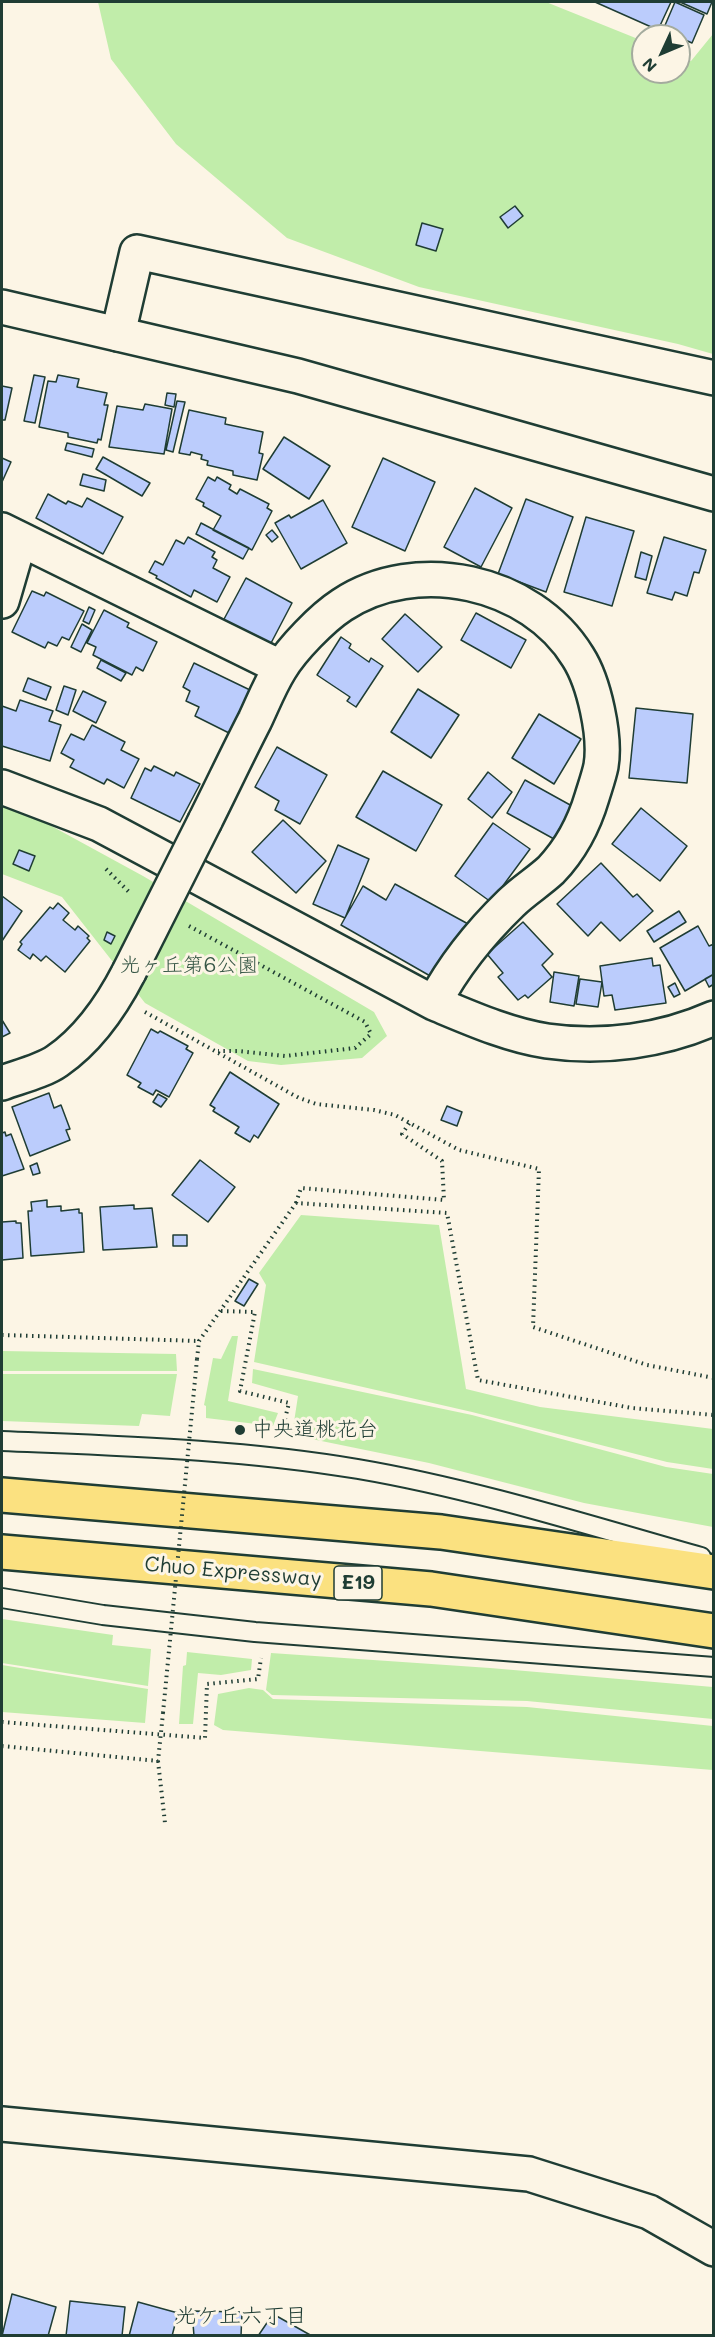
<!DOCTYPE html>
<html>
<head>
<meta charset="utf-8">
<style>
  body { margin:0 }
  #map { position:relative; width:715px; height:2337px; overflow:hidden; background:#fcf5e5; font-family:Mali,sans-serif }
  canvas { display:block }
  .frame { position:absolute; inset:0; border:3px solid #1f3d34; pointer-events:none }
  .north { position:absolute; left:631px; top:24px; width:60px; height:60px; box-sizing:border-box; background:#fcf5e5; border:2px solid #a4ab9e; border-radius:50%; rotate:226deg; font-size:16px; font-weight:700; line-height:24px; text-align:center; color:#1f3d34 }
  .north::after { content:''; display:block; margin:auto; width:21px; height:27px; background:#1f3d34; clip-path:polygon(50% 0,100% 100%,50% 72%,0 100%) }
</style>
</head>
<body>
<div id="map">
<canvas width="715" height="2337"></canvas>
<div class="frame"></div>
<div class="north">N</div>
</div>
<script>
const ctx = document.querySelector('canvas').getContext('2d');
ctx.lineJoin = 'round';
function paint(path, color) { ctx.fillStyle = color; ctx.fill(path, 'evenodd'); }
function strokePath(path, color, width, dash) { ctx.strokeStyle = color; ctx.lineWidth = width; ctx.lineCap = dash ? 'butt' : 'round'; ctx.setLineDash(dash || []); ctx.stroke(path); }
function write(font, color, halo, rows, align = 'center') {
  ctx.font = font + ' Mali,"Klee One",sans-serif'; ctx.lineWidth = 6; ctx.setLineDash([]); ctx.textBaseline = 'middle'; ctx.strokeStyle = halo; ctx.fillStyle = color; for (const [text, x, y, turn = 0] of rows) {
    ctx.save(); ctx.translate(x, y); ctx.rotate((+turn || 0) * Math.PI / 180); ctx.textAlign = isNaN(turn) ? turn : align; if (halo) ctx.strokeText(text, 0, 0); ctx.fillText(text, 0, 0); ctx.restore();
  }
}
paint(new Path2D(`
  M98,2H546L643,41V72H679V56L691,61L713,34V354L678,344L419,287L287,238L176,144L111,59Z
  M2,799L143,876L374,1012L387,1036L362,1058L281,1065L248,1061L145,1003L62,897L2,874Z
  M301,1215L439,1225L466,1389L540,1407L713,1429V1469L667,1462L472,1412L254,1362L266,1285L259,1273Z
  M232,1336H238L228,1401L278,1413L273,1426L206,1418V1406L204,1405L213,1358L221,1359Z
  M2,1351L176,1354L177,1371H2Z
  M253,1369L472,1415L666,1467L713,1474V1527L584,1503L429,1463L292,1435L298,1396L252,1383Z
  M2,1374H177L170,1416L142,1414L139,1426L2,1421Z
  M2,1619L113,1635L112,1645L151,1649L148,1686L2,1663Z
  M187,1652L252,1659L251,1670L221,1675L198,1673L193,1724H179L183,1666L186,1665Z
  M271,1653L490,1668L713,1687V1719L527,1701L272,1695L266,1690Z
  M2,1665L148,1689L145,1723L2,1712Z
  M249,1688L263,1690L273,1699L527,1707L713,1726V1770L223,1730L214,1725L218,1694Z`), '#c1edaa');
const building = new Path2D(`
  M595,2H671L658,30Z
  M675,2L704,15L692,43L663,30Z
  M680,2H712L707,14Z
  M515,206L523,216L508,228L500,217Z
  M422,223L443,229L436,251L416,245Z
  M34,375L45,377L35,423L24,421Z
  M58,375L79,379L77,387L107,393L104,405H108L101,440L98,439L97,443L68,437V433L39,427L48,381L56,382Z
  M2,386L12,388L5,420H2Z
  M167,393L176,394L174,407L165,405Z
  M177,401L185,402L173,452L166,450Z
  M145,404L172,409L164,454L109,447L117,406L143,410Z
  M189,410L226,418L225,424L263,432L259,453L263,454L257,480L233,475V471L207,465L208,461L201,459L202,455L191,452L190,455L179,453Z
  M284,437L330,466L309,499L263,469Z
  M67,443L94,449L92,457L65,450Z
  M103,457L150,483L142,496L96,469Z
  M2,458L11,462L2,482Z
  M383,458L435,482L405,551L352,527Z
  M83,474L106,480L104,491L80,485Z
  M208,477L215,481L217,477L231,485L229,489L237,494L240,489L269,504L267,508L272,511L252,550L213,530L221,516L203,506L204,503L196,499Z
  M475,488L512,508L481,567L444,547Z
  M48,494L66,504L68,501L82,507L87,498L123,517L103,554L36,518Z
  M526,499L573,517L546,592L498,574Z
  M323,500L347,543L301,569L275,523L289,515L291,518Z
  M586,517L634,531L612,606L564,592Z
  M201,523L249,548L243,559L196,534Z
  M272,530L278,537L272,542L266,535Z
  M188,537L215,552L212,557L217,560L213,568L230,577L217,602L194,590L191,597L156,578L157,576L149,572L155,561L163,565L176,540L184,544Z
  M664,537L706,550L699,573L694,572L687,596L675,592L672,600L647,593Z
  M641,552L652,556L646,580L635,577Z
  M246,578L292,603L270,645L223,621Z
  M32,591L44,596L46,592L84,611L69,640L62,637L57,646L48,642L45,648L12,632Z
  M89,607L95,610L89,624L83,621Z
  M104,610L129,623L127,627L157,642L143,671L136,667L132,675L93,655L96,647L87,643Z
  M476,613L526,640L511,668L461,640Z
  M405,614L442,647L418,672L382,639Z
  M82,624L92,630L81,652L71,647Z
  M341,637L351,644L349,648L369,662L371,658L383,666L356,707L347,701L350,697L317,675Z
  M101,660L126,673L121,681L97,668Z
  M194,663L250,690L229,733L195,716L199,707L186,701L190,691L183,687Z
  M28,678L51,687L46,700L23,691Z
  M64,686L76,690L68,715L56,710Z
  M418,689L459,715L431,758L391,732Z
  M83,691L106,702L96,723L73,711Z
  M20,700L53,711L49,721L61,725L50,761L2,746V706L16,711Z
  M636,708L693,714L687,783L629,778Z
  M539,714L581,739L554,784L512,758Z
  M92,725L125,742L121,750L139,759L124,788L107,779L104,784L70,767L74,760L61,753L71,734L84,740Z
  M277,747L327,775L300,824L275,810L279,801L255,787Z
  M154,766L174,776L176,772L200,784L180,822L131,798L145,768L151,771Z
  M383,771L442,805L416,851L356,817Z
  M488,772L512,792L492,818L468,799Z
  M525,780L572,806L554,839L507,813Z
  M641,808L687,846L660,881L612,844Z
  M283,820L326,861L296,893L252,852Z
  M493,823L530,849L491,902L455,876Z
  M338,845L369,859L345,918L313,904Z
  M19,850L35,856L29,871L13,864Z
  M601,863L633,897L637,894L653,911L620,941L601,922L588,936L557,904Z
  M395,884L470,925L439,981L341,925L363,886L386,900Z
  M2,896L22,911L2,941Z
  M58,903L69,913L63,920L75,930L78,926L89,936L87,938L90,941L65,972L46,956L41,961L33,954L30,959L18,950L22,944L20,942L50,907L53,909Z
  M679,911L686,922L654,942L647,931Z
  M523,922L553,954L542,965L552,977L528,998L525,995L518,1000L498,977L503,973L487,954Z
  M698,926L709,946L714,944V974L685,991L660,948Z
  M107,932L115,936L111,944L104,940Z
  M652,958L653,966L660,965L666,1003L615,1010L612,995L604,996L600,966Z
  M554,972L579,976L574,1006L550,1002Z
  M714,974V984L709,987L705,979Z
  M580,979L602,982L598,1007L576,1004Z
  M675,983L680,994L674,997L668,987Z
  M2,1020L10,1033L2,1037Z
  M151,1029L158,1033L160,1031L188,1046L186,1049L193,1053L169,1097L156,1090L153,1095L138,1087L141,1083L127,1075Z
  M230,1072L279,1104L258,1138L254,1135L250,1142L235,1133L239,1127L213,1111L215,1108L210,1105Z
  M49,1093L54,1108L61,1105L70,1129L66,1130L70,1140L30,1156L12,1107Z
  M158,1094L167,1099L161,1107L153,1102Z
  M447,1106L462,1112L457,1126L441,1120Z
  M5,1132L6,1136L11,1134L24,1169L2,1176V1133Z
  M200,1160L235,1187L208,1222L172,1195Z
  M37,1163L40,1173L33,1175L30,1166Z
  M47,1200V1207L61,1206V1211L79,1209V1213H82L84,1252L31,1256L28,1211H32L31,1202Z
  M134,1205V1209L152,1208L157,1247L103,1250L100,1207Z
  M16,1221V1223H21L23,1258L2,1260V1222Z
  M173,1235H187V1246H173Z
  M249,1279L258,1284L244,1306L235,1301Z
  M12,2294L56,2307L48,2336H2Z
  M70,2301L125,2307L122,2336H66Z
  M138,2302L178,2313L172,2336H129Z
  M192,2311L242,2312L241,2336H194Z
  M273,2314L312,2336H258Z`);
paint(building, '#bbccfc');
strokePath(building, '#1f3d34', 1.5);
const service = new Path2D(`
  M2,1441C121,1446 240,1449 358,1469C475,1489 588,1525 701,1557
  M2,1598L103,1615L255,1632L714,1667`);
const minor = new Path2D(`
  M118,334L137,252L714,378
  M2,530L280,667
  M2,601L20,539
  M2,787L99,824L434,1003C470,1018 508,1035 547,1041C603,1049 662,1041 714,1018
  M205,821C222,787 238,753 255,720C263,703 270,685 280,669C292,649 322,618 342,605C416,556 531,580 578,657C594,682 606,736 601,766C599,776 595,787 592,797C584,824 570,850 551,870C538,882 523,891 511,903C480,933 454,965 434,1003
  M2,1083C18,1077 43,1071 57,1061C89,1039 112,1005 129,972
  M2,2124L529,2174L649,2212L714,2249`);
const tertiary = new Path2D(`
  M2,307L298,376L714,494`);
const motorway = new Path2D(`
  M2,1495L441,1532L714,1572
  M2,1552L431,1589L714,1631`);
strokePath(service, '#1f3d34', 22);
strokePath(minor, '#1f3d34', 38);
strokePath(tertiary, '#1f3d34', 38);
strokePath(motorway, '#1f3d34', 38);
strokePath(new Path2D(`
  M106,869L130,893
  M189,926L365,1022L371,1034L355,1048L285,1056L238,1051H218
  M145,1012L299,1098L316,1104L374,1110L395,1115L459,1150L539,1169L533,1327L647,1365L714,1378
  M296,1203L301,1188L444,1200L442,1161L402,1134L410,1122
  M221,1311L255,1312L240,1391L289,1403L282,1431
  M2,1335L199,1341
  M197,1359L199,1341L296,1203L447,1213L478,1380L632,1408L714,1415
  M2,1722L205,1738L207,1684L258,1679L261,1658
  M2,1746L158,1761L163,1713
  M158,1761L165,1823`), '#1f3d34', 4, [1.5, 4.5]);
strokePath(service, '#fcf5e5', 18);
strokePath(minor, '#fcf5e5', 33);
strokePath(tertiary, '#fcf5e5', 33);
strokePath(motorway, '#fbe180', 33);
const minorBridge = new Path2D(`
  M129,972L205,821`);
strokePath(minorBridge, '#1f3d34', 38, []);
strokePath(new Path2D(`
  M163,1713L197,1359`), '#1f3d34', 4, [1.5, 4.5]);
strokePath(minorBridge, '#fcf5e5', 33);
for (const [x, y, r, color] of [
  [240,1430,6,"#1f3d34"]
]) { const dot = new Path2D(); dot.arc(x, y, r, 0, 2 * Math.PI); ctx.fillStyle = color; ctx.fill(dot); strokePath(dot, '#fcf5e5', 2); }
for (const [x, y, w] of [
  [358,1583,48]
]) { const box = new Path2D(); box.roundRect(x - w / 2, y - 17, w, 34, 4.5); ctx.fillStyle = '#fcf5e5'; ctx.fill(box); strokePath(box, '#1f3d34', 1.5); }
write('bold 20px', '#1f3d34', null, [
  ["E19",358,1583]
]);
write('21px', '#375746', '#fcf5e5', [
  ["光ヶ丘第6公園",189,966]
]);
write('21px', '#1f3d34', '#fcf5e5', [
  ["中央道桃花台",252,1430]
], 'left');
write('21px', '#1f3d34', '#fcf5e5', [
  ["Chuo Expressway",233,1572,5]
]);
write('22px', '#1f3d34', '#fcf5e5', [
  ["光ケ丘六丁目",241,2316]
]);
</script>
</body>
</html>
